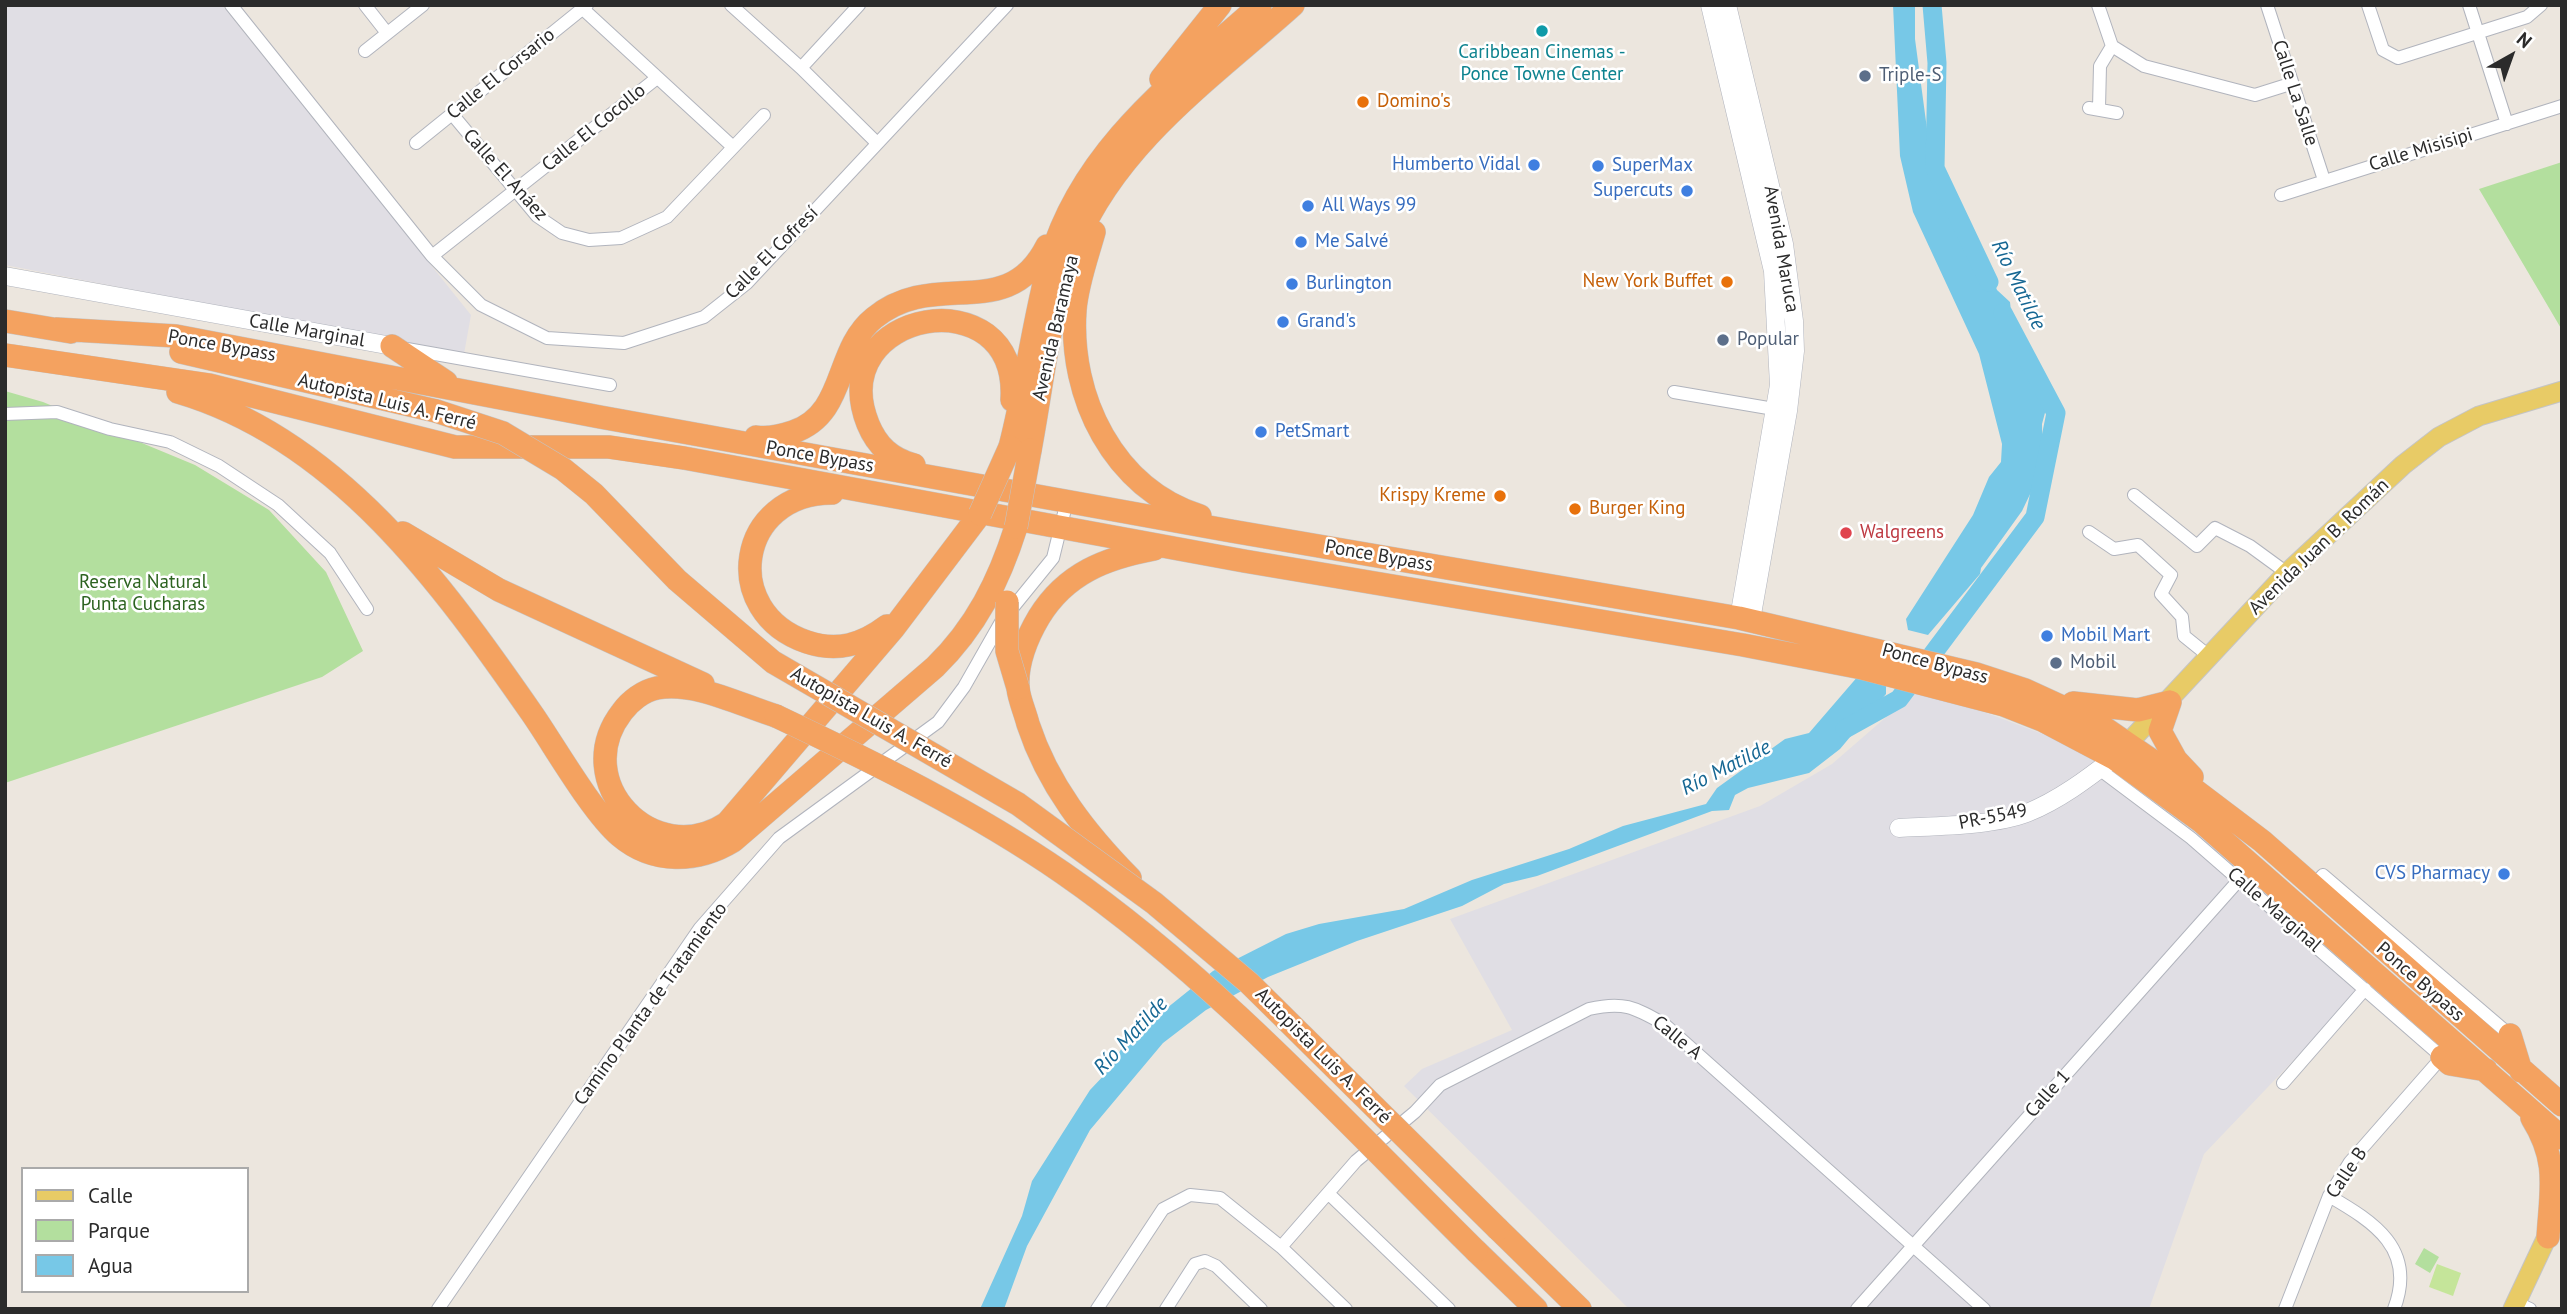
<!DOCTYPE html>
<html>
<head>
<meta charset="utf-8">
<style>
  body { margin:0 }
  #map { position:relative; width:2567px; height:1314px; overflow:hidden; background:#ece6de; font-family:"PT Sans",sans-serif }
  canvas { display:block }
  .frame { position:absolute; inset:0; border:7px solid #2b2b2b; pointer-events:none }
  .legend { position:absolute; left:21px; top:1167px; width:228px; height:126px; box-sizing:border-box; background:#fff; border:2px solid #aaa; margin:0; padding:9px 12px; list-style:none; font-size:21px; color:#2b2b2b }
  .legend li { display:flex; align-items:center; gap:14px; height:35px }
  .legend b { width:35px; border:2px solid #aaa }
  .north { position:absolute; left:2476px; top:21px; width:70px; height:70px; -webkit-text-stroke:5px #fff; paint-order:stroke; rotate:40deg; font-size:19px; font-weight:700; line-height:28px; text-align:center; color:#2b2b2b }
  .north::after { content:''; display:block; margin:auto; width:24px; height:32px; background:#2b2b2b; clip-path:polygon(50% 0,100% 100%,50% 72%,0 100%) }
</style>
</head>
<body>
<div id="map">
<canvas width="2567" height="1314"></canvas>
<div class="frame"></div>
<ul class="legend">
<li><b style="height:9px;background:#e8cb66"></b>Calle</li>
<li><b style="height:19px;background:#b3df9e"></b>Parque</li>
<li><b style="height:19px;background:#77c8e7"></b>Agua</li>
</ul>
<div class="north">N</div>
</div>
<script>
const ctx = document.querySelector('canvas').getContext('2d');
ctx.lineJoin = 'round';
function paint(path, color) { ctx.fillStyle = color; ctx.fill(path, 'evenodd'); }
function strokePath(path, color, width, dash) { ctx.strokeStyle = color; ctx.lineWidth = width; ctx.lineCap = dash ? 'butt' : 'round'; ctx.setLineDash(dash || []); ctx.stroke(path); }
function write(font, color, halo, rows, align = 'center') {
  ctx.font = font + ' "PT Sans",sans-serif'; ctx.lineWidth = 5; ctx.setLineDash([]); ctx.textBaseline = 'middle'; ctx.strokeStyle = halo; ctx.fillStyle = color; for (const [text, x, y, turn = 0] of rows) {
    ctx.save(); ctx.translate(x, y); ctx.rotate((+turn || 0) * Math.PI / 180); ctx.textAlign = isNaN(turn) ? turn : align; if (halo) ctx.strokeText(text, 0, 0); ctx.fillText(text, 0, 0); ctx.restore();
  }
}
paint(new Path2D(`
  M5,5H222L471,315L464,354L5,265Z
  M1915,692L1984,712L2048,736L2141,785L2372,978L2204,1154L2149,1309H1629L1404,1086L1422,1069L1512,1030L1450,919L1760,806L1832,764Z`), '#e0dee4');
paint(new Path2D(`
  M2562,162V330L2479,189Z
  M5,391L43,402L195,465L269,510L326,572L363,651L322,677L5,783Z
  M2424,1248L2439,1257L2430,1273L2415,1264Z`), '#b3df9e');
paint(new Path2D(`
  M2437,1264L2461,1273L2453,1296L2429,1287Z`), '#c5e59a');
paint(new Path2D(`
  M1893,5H1915V39L1927,129L1944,164L1945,195L1953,226L1963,244L1989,270L1997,290L2010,302L2015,348L2038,381L2046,409L2042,424L2043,467L2022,511L1981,568L1980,574L1928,635L1908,630L1906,619L1973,515L1989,477L2001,462L2002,444L1979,354L1913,212L1900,156Z
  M1859,675L1886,685V694L1840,749L1809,773L1748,788L1735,795L1729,810L1712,811L1537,876L1504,884L1462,906L1357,941L1268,977L1206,1010L1163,1043L1090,1130L1027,1246L1004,1309H980L1022,1216L1032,1181L1090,1090L1108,1071L1126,1041L1213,971L1286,934L1319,924L1404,909L1472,880L1569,849L1623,826L1706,804L1717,788L1785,739L1809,733Z`), '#77c8e7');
strokePath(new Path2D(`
  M1932,5L1937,63L1935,168L1989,282
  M1845,729L1899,699L2035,517L2056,413L2003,313`), '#77c8e7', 19);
const street = new Path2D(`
  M231,5L432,256L481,305L547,338L624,343L704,317L747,283L1007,5
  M365,5L387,33
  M731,5L801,68L877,143
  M2098,5L2112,46L2144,66L2255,95L2290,84
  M2267,5L2324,180
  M2368,5L2383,50L2398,58L2527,17L2541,5
  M2469,5L2507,124
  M583,9L733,147
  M365,51L423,5
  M801,68L859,5
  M2089,108L2117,113
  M2099,108L2100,66L2112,46
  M452,114L537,216L562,233L589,240L621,238L667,217L764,115
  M416,143L587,5
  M2281,195L2562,106
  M432,256L657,78
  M407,349L610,385
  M1674,392L1774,409
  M5,414L57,412L110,429L170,442L219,466L278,505L330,553L367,609
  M2134,495L2197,546L2215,528L2250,546L2287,573
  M2089,532L2114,549L2138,545L2171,575L2161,594L2182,617L2184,636L2210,657
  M2099,769L2191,838L2442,1057L2350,1162L2329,1196L2285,1309
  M2313,886L2323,875L2510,1035
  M2283,1083L2365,989
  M1330,1195L1449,1309
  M2329,1196C2374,1222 2417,1249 2394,1309
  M1281,1247L1356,1161L1415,1112L1440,1085L1589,1009C1623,1001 1634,1007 1664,1024L1984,1309
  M2515,1302L2530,1309
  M438,1309L700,928L779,838L938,722L964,687L1001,622L1053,558L1067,501
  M1097,1309L1163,1209L1190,1195L1220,1198L1281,1247L1346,1309
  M1166,1309L1195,1264L1205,1261L1216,1266L1261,1309
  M1857,1309L2239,880`);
const secondary = new Path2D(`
  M1710,5L1773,271L1779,385L1739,618
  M1727,5L1784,244L1794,321L1795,351L1788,411L1751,620
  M5,276L392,346
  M1899,828C1935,826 1994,826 2027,813C2059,800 2087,779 2114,758`);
const primary = new Path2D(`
  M2118,754L2287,573L2403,465L2439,437L2479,416L2562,391
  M2513,1309L2553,1224`);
const highway = new Path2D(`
  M1161,79L1220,5
  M1094,232C1087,257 1077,284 1075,310C1069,397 1113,488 1200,516
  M5,321L71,332
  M56,329L176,336L600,417L1231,531L1739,618L1976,674L2025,690L2097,723L2192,788L2262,841L2562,1105
  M392,346L446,382
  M181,352L436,411
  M5,355L209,385L455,447H609L684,458L1244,561L1743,645L1862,668L2004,705L2042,720L2114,758L2202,822L2562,1138
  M178,392C338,439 442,584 533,715C555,747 592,812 620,836C653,864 697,863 733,841L935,667C976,627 999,581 1016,527
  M756,437C768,439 781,436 793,432C847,414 834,350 874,318C936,267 1007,325 1047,246
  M1010,447C1026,386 1033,322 1050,260C1083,147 1176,80 1260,5
  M1030,450C1043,382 1049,307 1076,243C1118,142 1214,76 1293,5
  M914,465C891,459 877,446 868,424C822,310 1020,274 1012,400
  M832,493C737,493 719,612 807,642C837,652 862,645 887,626
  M403,533L499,590L703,684
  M2170,702L2160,731L2176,760L2192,777
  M2073,703L2138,710L2170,702
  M776,716C740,705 695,681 657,688C643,691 630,701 622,712C568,782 654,871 727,823L893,629L980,514
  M1130,878C1086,833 1048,785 1028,724C1025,712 1019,699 1018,688C1016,664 1027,637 1039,617C1066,573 1106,558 1154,549
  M2510,1035L2521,1071
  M2442,1057L2450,1064L2486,1070
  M2532,1118C2559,1161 2551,1189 2548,1237
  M1498,1229L1580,1309
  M1476,1251L1536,1309`);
strokePath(street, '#b1b4bd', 14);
strokePath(secondary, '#b1b4bd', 19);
strokePath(primary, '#c4c4c4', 21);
strokePath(highway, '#c4c4c4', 24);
strokePath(street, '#fff', 12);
strokePath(secondary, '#fff', 18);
strokePath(primary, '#e8cb66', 19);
strokePath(highway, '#f4a260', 23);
const highwayBridge = new Path2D(`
  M436,411L503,433L563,469L594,494L677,580L773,662L1018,804L1154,903L1249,983L1498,1229
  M980,514L1010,447
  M1016,527L1030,450
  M1007,602V651L1018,688
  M776,716C875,763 973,811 1063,873C1216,979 1344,1121 1476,1251`);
strokePath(highwayBridge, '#c4c4c4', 24, []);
strokePath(highwayBridge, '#f4a260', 23);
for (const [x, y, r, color] of [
  [1542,31,7,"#0f9aa8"],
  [1865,76,7,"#5c6f8a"],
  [1363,102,7,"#e8710a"],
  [1534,165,7,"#3f7fe0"],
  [1598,166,7,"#3f7fe0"],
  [1687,191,7,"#3f7fe0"],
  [1308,206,7,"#3f7fe0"],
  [1301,242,7,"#3f7fe0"],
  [1727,282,7,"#e8710a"],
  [1292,284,7,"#3f7fe0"],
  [1283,322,7,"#3f7fe0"],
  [1723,340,7,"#5c6f8a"],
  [1261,432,7,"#3f7fe0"],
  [1500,496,7,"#e8710a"],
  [1575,509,7,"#e8710a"],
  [1846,533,7,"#e0444e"],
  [2047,636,7,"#3f7fe0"],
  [2056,663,7,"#5c6f8a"],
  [2504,874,7,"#3f7fe0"]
]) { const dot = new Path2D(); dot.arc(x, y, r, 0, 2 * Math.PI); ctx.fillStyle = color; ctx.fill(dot); strokePath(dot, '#fff', 2.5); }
write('19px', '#0d838f', '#fff', [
  ["Caribbean Cinemas -",1542,53],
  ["Ponce Towne Center",1542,75]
]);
write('19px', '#2b2b2b', '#fff', [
  ["Calle El Corsario",501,74,-39],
  ["Calle La Salle",2295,93,72],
  ["Calle El Cocollo",594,128,-39],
  ["Calle Misisipi",2421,150,-17],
  ["Calle El Anáez",505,175,48],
  ["Avenida Maruca",1781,249,80],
  ["Calle El Cofresí",772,253,-45],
  ["Avenida Baramaya",1056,328,-77],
  ["Calle Marginal",307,331,10],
  ["Ponce Bypass",222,346,10],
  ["Autopista Luis A. Ferré",387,402,14],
  ["Ponce Bypass",820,457,10],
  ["Avenida Juan B. Román",2319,547,-44],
  ["Ponce Bypass",1379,556,10],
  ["Ponce Bypass",1935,664,15],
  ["Autopista Luis A. Ferré",871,718,30],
  ["PR-5549",1993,817,-11],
  ["Calle Marginal",2274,910,41],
  ["Ponce Bypass",2420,982,41],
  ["Camino Planta de Tratamiento",651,1004,-54],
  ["Calle A",1677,1038,39],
  ["Autopista Luis A. Ferré",1323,1056,45],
  ["Calle 1",2048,1094,-48],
  ["Calle B",2347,1173,-56]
]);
write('19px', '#4e5e75', '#fff', [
  ["Triple-S",1879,76],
  ["Popular",1737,340],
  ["Mobil",2070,663]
], 'left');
write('19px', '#c56008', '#fff', [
  ["Domino's",1377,102],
  ["New York Buffet",1713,282,"right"],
  ["Krispy Kreme",1486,496,"right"],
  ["Burger King",1589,509]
], 'left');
write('19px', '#366cbe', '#fff', [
  ["Humberto Vidal",1520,165,"right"],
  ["SuperMax",1612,166],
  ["Supercuts",1673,191,"right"],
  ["All Ways 99",1322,206],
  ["Me Salvé",1315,242],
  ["Burlington",1306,284],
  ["Grand's",1297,322],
  ["PetSmart",1275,432],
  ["Mobil Mart",2061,636],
  ["CVS Pharmacy",2490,874,"right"]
], 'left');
write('19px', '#be3a42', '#fff', [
  ["Walgreens",1860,533]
], 'left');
write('19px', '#2c631f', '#fff', [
  ["Reserva Natural",143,583],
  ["Punta Cucharas",143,605]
]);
write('italic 21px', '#166793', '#fff', [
  ["Río Matilde",2018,285,64],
  ["Río Matilde",1726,768,-27],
  ["Río Matilde",1131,1036,-47]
]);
</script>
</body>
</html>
